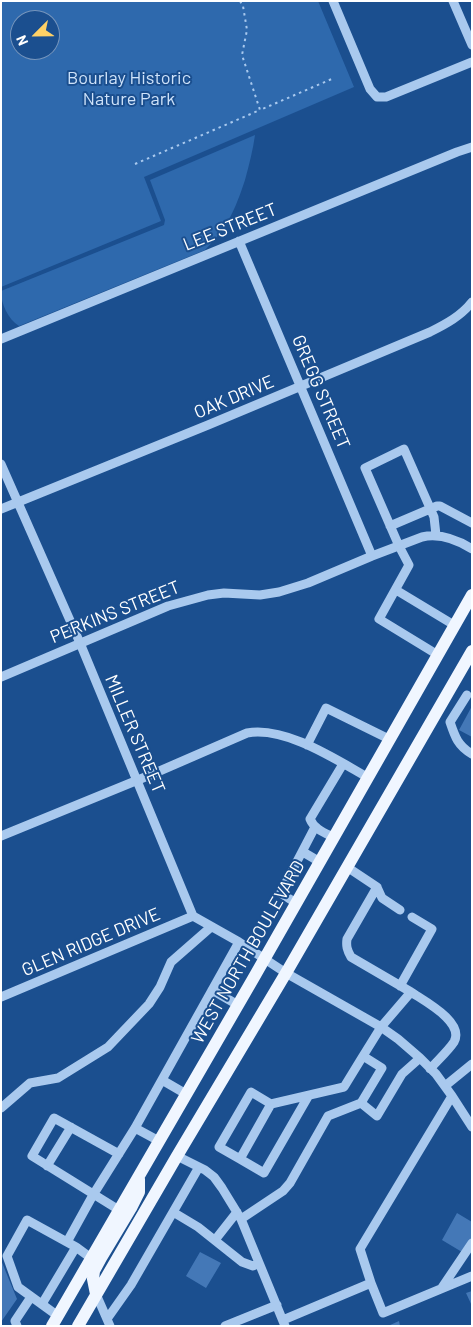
<!DOCTYPE html>
<html>
<head>
<meta charset="utf-8">
<style>
  body { margin:0 }
  #map { position:relative; width:473px; height:1327px; overflow:hidden; background:#1b4f8f; font-family:Barlow,sans-serif }
  canvas { display:block }
  .frame { position:absolute; inset:0; border:2px solid #fff; pointer-events:none }
  .north { position:absolute; left:10px; top:10px; width:50px; height:50px; box-sizing:border-box; background:#1b4f8f; border:1px solid #7695bc; border-radius:50%; rotate:247deg; font-size:14px; font-weight:700; line-height:20px; text-align:center; color:#fff }
  .north::after { content:''; display:block; margin:auto; width:18px; height:22px; background:#ffd166; clip-path:polygon(50% 0,100% 100%,50% 72%,0 100%) }
</style>
</head>
<body>
<div id="map">
<canvas width="473" height="1327"></canvas>
<div class="frame"></div>
<div class="north">N</div>
</div>
<script>
const ctx = document.querySelector('canvas').getContext('2d');
ctx.lineJoin = 'round';
function paint(path, color) { ctx.fillStyle = color; ctx.fill(path, 'evenodd'); }
function strokePath(path, color, width, dash) { ctx.strokeStyle = color; ctx.lineWidth = width; ctx.lineCap = dash ? 'butt' : 'round'; ctx.setLineDash(dash || []); ctx.stroke(path); }
function write(font, color, halo, rows, align = 'center') {
  ctx.font = font + ' Barlow,sans-serif'; ctx.lineWidth = 4; ctx.setLineDash([]); ctx.textBaseline = 'middle'; ctx.strokeStyle = halo; ctx.fillStyle = color; for (const [text, x, y, turn = 0] of rows) {
    ctx.save(); ctx.translate(x, y); ctx.rotate((+turn || 0) * Math.PI / 180); ctx.textAlign = isNaN(turn) ? turn : align; if (halo) ctx.strokeText(text, 0, 0); ctx.fillText(text, 0, 0); ctx.restore();
  }
}
paint(new Path2D(`
  M1,1H318L354,87L144,177L161,221L1,287ZM20,20H50V50H20Z
  M255,135C253,150 249,165 245,180C235,210 228,227 205,250L19,326C8,319 1,304 1,291L164,225L165,220L150,180Z`), '#2e69ad');
paint(new Path2D(`
  M472,706V737L459,730Z
  M457,1213L472,1222V1247L462,1252L442,1240Z
  M200,1252L221,1263L206,1288L186,1276Z
  M1,1260L17,1299L1,1322Z
  M472,1291V1306L466,1293Z
  M399,1321L400,1326H388Z`), '#4478b7');
strokePath(new Path2D(`
  M240,1L243,6L247,30L242,55L260,110L334,78
  M135,164L260,110`), '#a9c9ee', 2, [2.5, 4]);
strokePath(new Path2D(`
  M333,1L370,89L377,97H386L472,62
  M453,1L472,45
  M239,241L372,556
  M1,339L457,152L472,147
  M1,464L80,643L193,916L239,942L286,973L381,1027L398,1039L420,1058L436,1074L452,1096L472,1127
  M1,509L208,425L430,332C446,324 461,316 472,302
  M390,526L437,506H440L472,523
  M436,535L434,517L404,449L365,468L399,546L409,565L379,619L438,655
  M396,590L454,625
  M1,677L168,606L208,595L224,593L260,595L279,592L308,583L372,556L422,537C440,533 456,539 472,549
  M467,695L450,722C455,737 458,746 472,754
  M307,745L326,708L389,739
  M1,836L155,773L247,733C285,726 335,759 367,777
  M333,837C325,833 314,829 310,819L343,764
  M303,852L320,862
  M347,867L377,887L347,939C346,946 347,950 351,957L411,992L381,1027L363,1056L382,1068L361,1103L377,1116L402,1074L420,1058
  M377,887L382,898L400,910
  M296,903L282,894L281,892L315,827
  M400,986L432,929L412,917
  M212,990L238,1005
  M411,992C424,1001 465,1022 454,1042C448,1051 438,1060 430,1069
  M1,997L193,916
  M162,1080L186,1094
  M445,1086L472,1064
  M271,1104L251,1092L219,1147L240,1159L271,1104L344,1087L363,1056
  M1,1108L30,1083L58,1078L108,1047L149,1004L160,987L171,962L211,927
  M135,1128L159,1141
  M177,1156L205,1170L214,1177L222,1188L241,1219L285,1326
  M240,1159L264,1173L309,1095
  M47,1166L71,1127
  M119,1210L32,1156L54,1118L119,1154
  M173,1212L198,1227L242,1262L253,1266L259,1263
  M241,1219L283,1191L290,1183L328,1116L361,1103
  M215,1240L237,1212
  M67,1242L93,1195L135,1128L239,942
  M371,1283L360,1249L452,1096
  M441,1289L472,1243
  M96,1294L110,1326
  M42,1304L76,1247
  M58,1316L18,1287L7,1256L27,1220L76,1247L91,1258
  M107,1319L131,1285L199,1167
  M283,1320L371,1283L383,1313L472,1276
  M17,1326L15,1321L31,1297
  M225,1326L277,1305`), '#a9c9ee', 9);
strokePath(new Path2D(`
  M96,1294L93,1279L94,1271L101,1258L131,1208L139,1192V1179
  M52,1326L253,979L472,595
  M78,1326L177,1156L286,973L472,651`), '#f0f6ff', 12);
write('18px', '#cfe3fa', '#1b4f8f', [
  ["Bourlay Historic",129,78],
  ["Nature Park",129,99]
]);
write('18px', '#fff', '#1b4f8f', [
  ["LEE STREET",230,227,-22],
  ["GREGG STREET",321,392,67],
  ["OAK DRIVE",234,397,-23],
  ["PERKINS STREET",115,612,-22],
  ["MILLER STREET",135,734,67],
  ["GLEN RIDGE DRIVE",91,942,-23],
  ["WEST NORTH BOULEVARD",248,952,-60]
]);
</script>
</body>
</html>
